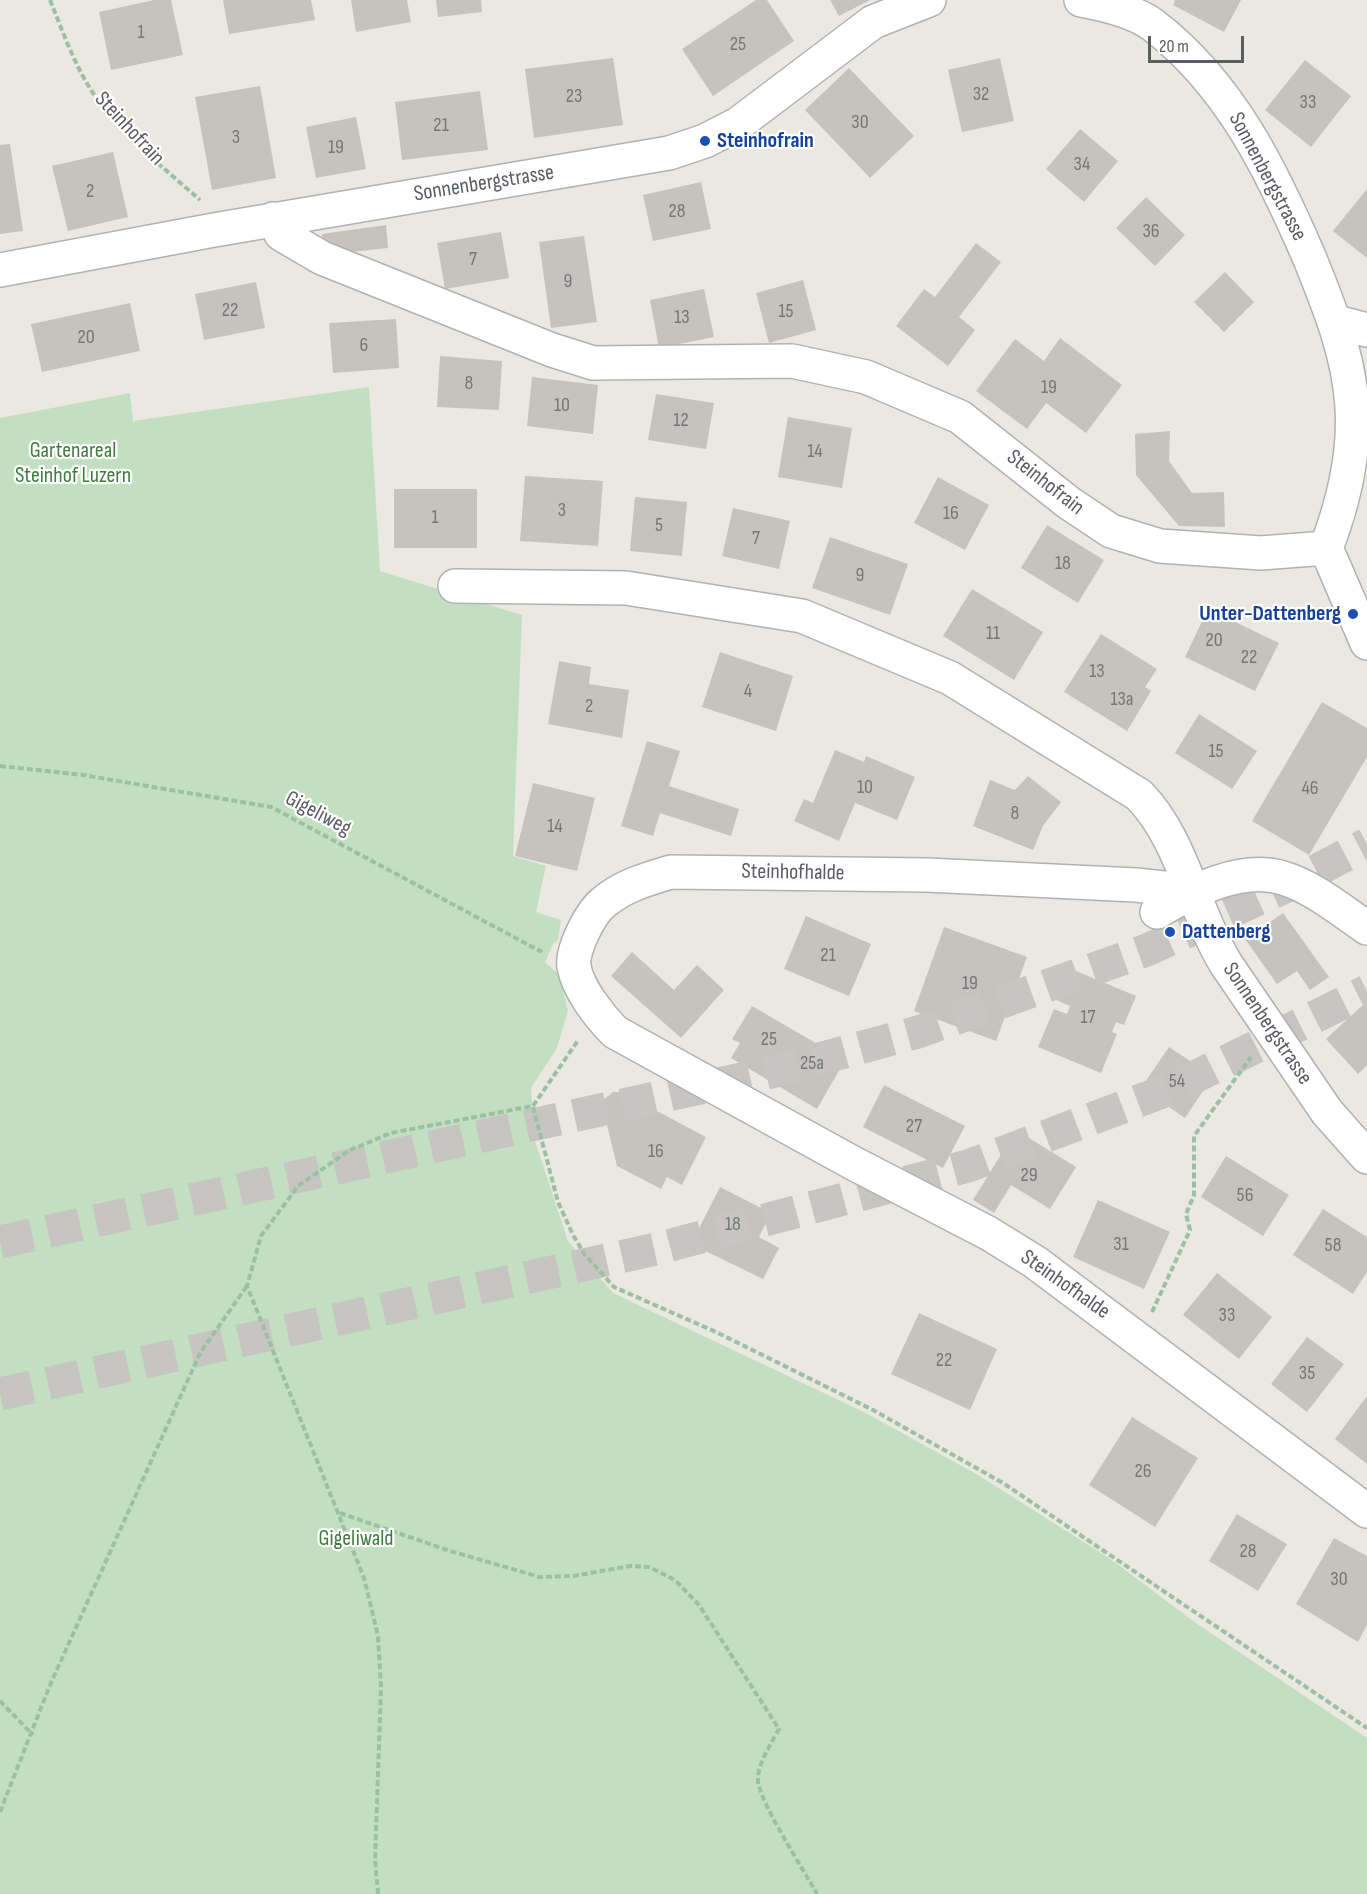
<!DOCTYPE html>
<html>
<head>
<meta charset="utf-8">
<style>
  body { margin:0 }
  #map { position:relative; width:1367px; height:1894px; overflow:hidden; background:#ebe8e2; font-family:"Sofia Sans Condensed",sans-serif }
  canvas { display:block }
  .scale { position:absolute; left:1148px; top:36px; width:96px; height:27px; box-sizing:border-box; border:3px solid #5a5d61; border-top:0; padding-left:8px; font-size:18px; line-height:21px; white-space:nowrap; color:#5a5d61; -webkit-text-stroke:4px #fff; paint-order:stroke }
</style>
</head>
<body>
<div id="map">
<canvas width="1367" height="1894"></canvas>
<div class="scale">20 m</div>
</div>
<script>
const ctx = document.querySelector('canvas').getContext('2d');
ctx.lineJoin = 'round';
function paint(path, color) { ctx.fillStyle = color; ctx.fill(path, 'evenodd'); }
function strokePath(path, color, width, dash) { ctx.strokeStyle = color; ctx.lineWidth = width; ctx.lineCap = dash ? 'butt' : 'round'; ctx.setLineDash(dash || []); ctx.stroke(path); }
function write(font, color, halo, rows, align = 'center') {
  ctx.font = font + ' "Sofia Sans Condensed",sans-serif'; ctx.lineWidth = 4.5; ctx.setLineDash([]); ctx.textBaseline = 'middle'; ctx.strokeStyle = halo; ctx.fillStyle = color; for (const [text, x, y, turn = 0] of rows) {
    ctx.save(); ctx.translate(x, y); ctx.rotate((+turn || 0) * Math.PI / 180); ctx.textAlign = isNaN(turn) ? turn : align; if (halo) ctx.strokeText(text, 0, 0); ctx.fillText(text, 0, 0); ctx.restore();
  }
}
paint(new Path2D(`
  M369,387L380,571L522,615L513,856L546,866L536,912L561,920L558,940L553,944L545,962L559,975L568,1010L557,1048L531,1088L535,1141L568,1241L613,1293L866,1413L978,1475L1109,1558L1196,1623L1367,1738V1894H0V418L130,393L133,421Z`), '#c2e0c1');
paint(new Path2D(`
  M154,0H171L183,55L111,70L99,12Z
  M223,0H311L315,20L229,34Z
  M351,0H407L411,22L356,32Z
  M436,0H481L482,12L438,17Z
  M756,0H767L794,41L713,96L682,49Z
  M830,0H870L839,16Z
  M1175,0H1241L1224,32L1173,5Z
  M613,58L623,125L534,138L525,69Z
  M1000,58L1014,121L962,132L948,70Z
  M1305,60L1351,96L1311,147L1265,110Z
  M849,68L914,136L870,178L805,110Z
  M260,86L276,178L212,190L195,97Z
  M480,91L488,150L402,160L395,102Z
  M356,117L366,169L316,178L306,127Z
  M1080,129L1118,161L1084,202L1046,169Z
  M10,144L23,231L0,234V145Z
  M113,152L128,217L68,231L52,166Z
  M701,182L711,229L653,241L643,195Z
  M1367,189V258L1333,231Z
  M1146,197L1185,235L1155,266L1116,228Z
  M386,225L388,248L325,255L322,234Z
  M501,232L509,278L445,289L437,243Z
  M584,236L597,322L551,328L539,242Z
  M976,243L1001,262L959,317L975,330L948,366L896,326L924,289L935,297Z
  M1225,272L1254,302L1224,332L1194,302Z
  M803,280L816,330L769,343L756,293Z
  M256,282L265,328L204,340L195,294Z
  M704,289L714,337L659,348L650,300Z
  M130,303L140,351L42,372L31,324Z
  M396,319L399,368L333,373L329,323Z
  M1060,338L1122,385L1086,433L1046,403L1027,429L976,391L1015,339L1044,361Z
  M440,356L502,361L499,410L437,407Z
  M532,377L598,385L593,434L527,426Z
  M656,394L714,403L706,449L648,440Z
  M788,417L852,428L842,488L778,477Z
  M1170,431L1169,461L1192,493L1224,492L1225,527L1179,526L1136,475L1135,434Z
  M525,476L603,481L598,546L520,541Z
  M938,477L989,505L965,550L914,523Z
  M394,489H477V548H394Z
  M635,497L687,502L682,556L630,551Z
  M733,508L790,521L779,569L722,556Z
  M1047,525L1104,560L1078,603L1021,568Z
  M830,537L908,564L890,615L812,588Z
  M972,589L1043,632L1014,680L943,636Z
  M1208,609L1279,643L1255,691L1185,657Z
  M1101,634L1157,669L1145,687L1151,691L1127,731L1064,692Z
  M720,652L793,676L776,731L702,707Z
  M559,661L591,667L589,684L629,690L622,738L548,724Z
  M1322,702L1367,728V757L1309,855L1252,821Z
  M1199,714L1257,751L1232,789L1175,753Z
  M647,741L680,751L669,786L739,809L731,836L660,813L653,836L621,826Z
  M835,750L864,762L866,756L915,777L897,820L855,803L839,841L794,821L804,799L813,803Z
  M1028,776L1061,802L1043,826L1033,850L973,826L990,780L1015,790Z
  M533,783L595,798L577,871L515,856Z
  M1283,913L1329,977L1310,990L1297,971L1277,984L1245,939Z
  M806,916L871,944L849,996L784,969Z
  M944,927L1027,957L996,1041L914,1011Z
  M632,952L674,990L697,965L724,990L681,1038L611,976Z
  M1069,968L1136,996L1124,1025L1116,1022L1112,1032L1117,1034L1101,1073L1038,1047L1054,1009L1067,1014L1070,1006L1056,1000Z
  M1367,1001V1065L1358,1074L1326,1039Z
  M752,1006L845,1060L817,1109L731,1058L740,1043L732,1039Z
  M1169,1047L1213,1076L1185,1118L1141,1088Z
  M884,1085L965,1126L943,1168L863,1127Z
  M613,1092H621L706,1137L682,1185L667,1177L661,1189L617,1166L602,1105L603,1100Z
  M1016,1130L1076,1167L1050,1209L1011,1185L994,1213L973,1200Z
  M1226,1156L1289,1195L1263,1236L1201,1197Z
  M720,1187L771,1213L759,1237L779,1248L763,1279L691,1244Z
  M1098,1200L1170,1232L1144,1289L1073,1257Z
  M1323,1209L1367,1237V1272L1353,1294L1293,1255Z
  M1217,1273L1272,1317L1239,1359L1183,1315Z
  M919,1313L997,1349L970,1410L891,1374Z
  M1307,1337L1344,1364L1307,1412L1271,1384Z
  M1367,1396V1464L1335,1439Z
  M1132,1417L1198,1458L1155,1527L1089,1485Z
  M1237,1514L1287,1544L1258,1591L1209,1561Z
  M1334,1538L1367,1556V1625L1358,1642L1296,1604Z`), '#c6c3be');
strokePath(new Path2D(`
  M0,1242L764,1074L918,1032L1147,950L1287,886L1367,844
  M0,1394L656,1249L968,1166L1175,1087L1367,991`), '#c7c5c2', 33, [33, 16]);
const minor = new Path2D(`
  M1081,0C1103,4 1134,11 1153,25C1231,85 1272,171 1310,259C1329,306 1349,355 1352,407C1355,455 1343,504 1326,548L1367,643
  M273,219L281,234L322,258L552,350L593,363L792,361L866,377L960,417L1069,503L1111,531L1160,546L1261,553L1326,548
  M0,270L214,230L669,153L705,141L738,124L873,22L929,0
  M1336,322L1367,330
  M455,586L626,588L802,616L950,678L1139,795C1182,838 1194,912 1226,964L1327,1112L1367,1157
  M1191,891L1136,885L927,875L671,872C647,879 623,886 604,902C591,912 571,950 574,967C578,989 600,1017 615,1032L853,1163L988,1233L1035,1262L1367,1511
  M1157,912C1192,891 1241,865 1283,878C1313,887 1342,911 1367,928`);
strokePath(minor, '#afb2b5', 36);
strokePath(new Path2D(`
  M50,0C63,32 75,67 95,96C123,136 164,168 200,200
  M0,766L83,775L271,807L542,952
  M533,1107L558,1202L573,1235L585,1255L614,1287L716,1332L873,1410L1003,1483L1367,1728
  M1152,1312L1190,1230L1186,1214L1194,1195V1136L1251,1057
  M340,1513L450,1551L540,1577L573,1576L630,1566L649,1567L675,1580L699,1605L779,1729C771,1744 757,1764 758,1781C760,1803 805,1872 817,1894
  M0,1701L33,1735
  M0,1812L50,1685L200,1353L247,1286
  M378,1894L375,1860L381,1688L378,1636L364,1578L247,1286L261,1236L298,1186L350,1150L391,1133L533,1106L579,1039`), '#9bc0a4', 4, [6, 3]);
strokePath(minor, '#fff', 33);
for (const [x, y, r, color] of [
  [705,141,6,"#1a4fb4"],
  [1353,614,6,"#1a4fb4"],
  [1170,932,6,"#1a4fb4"]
]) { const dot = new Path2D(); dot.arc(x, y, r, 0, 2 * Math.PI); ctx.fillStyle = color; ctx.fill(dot); strokePath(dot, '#fff', 2); }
write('20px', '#757678', null, [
  ["1",141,33],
  ["25",738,45],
  ["32",981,95],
  ["23",574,97],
  ["33",1308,103],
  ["30",860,123],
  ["21",441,126],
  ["3",236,138],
  ["19",336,148],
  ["34",1082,165],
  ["2",90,192],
  ["28",677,212],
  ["36",1151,232],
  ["7",473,260],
  ["9",568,282],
  ["22",230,311],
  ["15",786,312],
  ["13",682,318],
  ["20",86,338],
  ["6",364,346],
  ["8",469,384],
  ["19",1049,388],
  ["10",562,406],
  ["12",681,421],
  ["14",815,452],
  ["3",562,511],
  ["16",951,514],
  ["1",435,518],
  ["5",659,526],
  ["7",756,539],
  ["18",1063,564],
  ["9",860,576],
  ["11",993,634],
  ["20",1214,641],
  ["22",1249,658],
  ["13",1097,672],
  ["4",748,692],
  ["13a",1122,700],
  ["2",589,707],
  ["15",1216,752],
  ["10",865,788],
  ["46",1310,789],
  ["8",1015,814],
  ["14",555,827],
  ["21",828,956],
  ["19",970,984],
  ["17",1088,1018],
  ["25",769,1040],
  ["25a",812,1064],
  ["54",1177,1082],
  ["27",914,1127],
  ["16",656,1152],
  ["29",1029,1176],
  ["56",1245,1196],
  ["18",733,1225],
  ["31",1121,1245],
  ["58",1333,1246],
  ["33",1227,1316],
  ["22",944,1361],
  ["35",1307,1374],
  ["26",1143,1472],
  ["28",1248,1552],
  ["30",1339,1580]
]);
write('22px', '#5a5d61', '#fff', [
  ["Steinhofrain",129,129,47],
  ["Sonnenbergstrasse",1267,177,62],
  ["Sonnenbergstrasse",484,184,-9],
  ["Steinhofrain",1045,483,38],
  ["Gigeliweg",318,814,28],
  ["Steinhofhalde",793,873,1],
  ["Sonnenbergstrasse",1267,1024,56],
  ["Steinhofhalde",1065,1285,35]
]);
write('bold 22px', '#164399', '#fff', [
  ["Steinhofrain",717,141],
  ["Unter-Dattenberg",1341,614,"right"],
  ["Dattenberg",1182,932]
], 'left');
write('22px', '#3e7c3e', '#fff', [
  ["Gartenareal",73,451],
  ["Steinhof Luzern",73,476],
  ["Gigeliwald",356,1539]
]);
</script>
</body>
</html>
